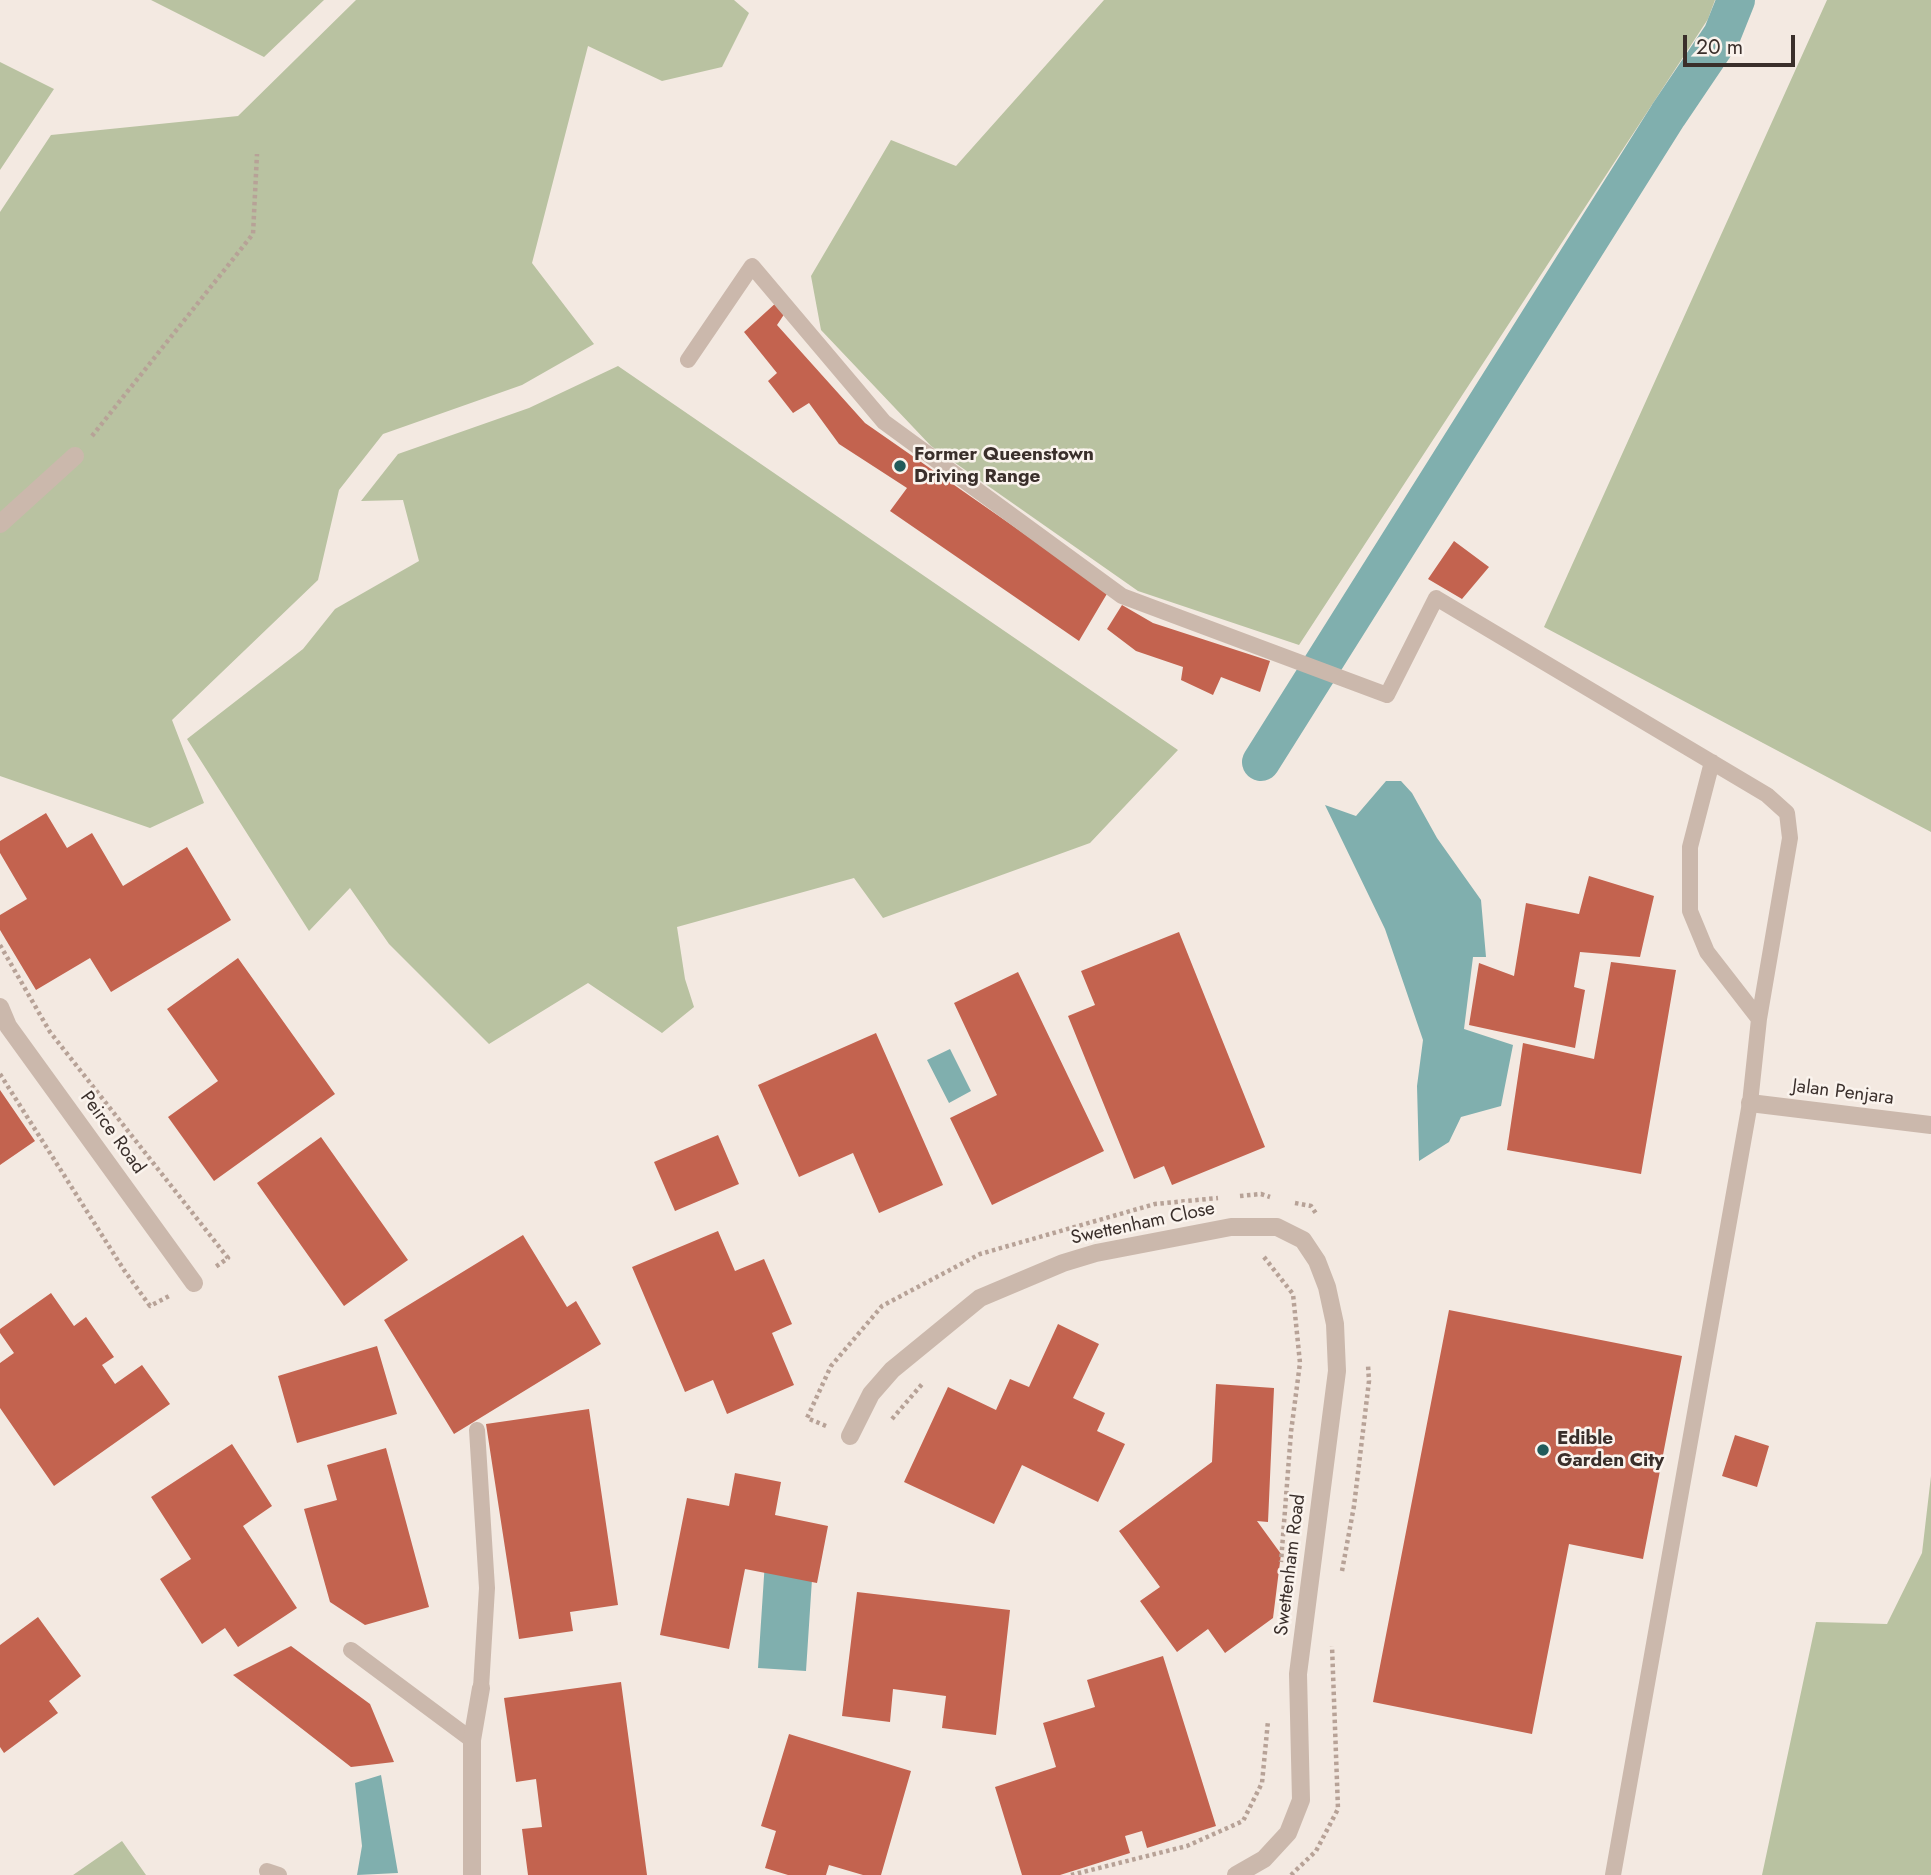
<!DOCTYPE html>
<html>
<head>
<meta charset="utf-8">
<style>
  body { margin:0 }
  #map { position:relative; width:1931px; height:1875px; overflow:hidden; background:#f3e9e1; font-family:Jost,sans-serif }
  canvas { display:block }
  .scale { position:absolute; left:1683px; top:35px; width:112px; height:32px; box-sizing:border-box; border:4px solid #3a2f2b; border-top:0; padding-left:9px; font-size:21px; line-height:24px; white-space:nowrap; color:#3a2f2b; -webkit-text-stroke:5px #faf3ed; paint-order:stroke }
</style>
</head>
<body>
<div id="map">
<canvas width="1931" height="1875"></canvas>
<div class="scale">20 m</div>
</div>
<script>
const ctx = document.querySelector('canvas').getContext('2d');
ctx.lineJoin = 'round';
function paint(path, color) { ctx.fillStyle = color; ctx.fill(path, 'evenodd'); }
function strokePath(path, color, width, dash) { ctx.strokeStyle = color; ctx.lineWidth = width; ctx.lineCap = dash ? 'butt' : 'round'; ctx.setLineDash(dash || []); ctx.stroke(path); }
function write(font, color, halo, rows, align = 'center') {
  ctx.font = font + ' Jost,sans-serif'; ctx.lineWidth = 5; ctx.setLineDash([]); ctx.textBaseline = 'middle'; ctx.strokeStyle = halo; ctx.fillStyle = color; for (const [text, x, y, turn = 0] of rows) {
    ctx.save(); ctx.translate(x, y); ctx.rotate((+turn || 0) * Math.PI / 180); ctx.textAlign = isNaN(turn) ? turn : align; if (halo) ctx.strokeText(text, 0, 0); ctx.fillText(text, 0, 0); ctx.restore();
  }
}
paint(new Path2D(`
  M151,0H324L264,57Z
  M356,0H734L749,13L722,67L662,81L588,46L532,263L594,344L522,385L383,434L339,490L318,580L172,720L204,803L150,828L0,776V212L51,135L238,116Z
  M1104,0H1715L1708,19L1299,645L1138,591L931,446L821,330L811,276L891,140L956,166Z
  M1827,0H1931V832L1544,627Z
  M0,62L54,89L0,170Z
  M618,366L1178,750L1090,843L883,918L854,878L677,927L685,979L694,1007L662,1033L588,983L489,1044L389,944L350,888L309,931L187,739L303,649L335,609L419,561L403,500L361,501L398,454L529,408Z
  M1931,1476V1875H1762L1816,1622L1887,1624L1922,1553Z
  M122,1841L146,1875H73Z`), '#b9c2a1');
paint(new Path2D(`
  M1386,781H1401L1412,793L1437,838L1481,900L1486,957H1473L1464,1029L1513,1045L1501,1106L1461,1117L1449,1142L1419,1161L1417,1086L1423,1040L1385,929L1325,805L1356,816Z
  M950,1049L971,1091L949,1103L927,1060Z
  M765,1561L813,1564L806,1671L758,1668Z
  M381,1775L398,1873L357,1875L362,1846L355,1783Z`), '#80afae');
strokePath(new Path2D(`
  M1261,762L1668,115L1722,35L1736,0`), '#80afae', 38);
paint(new Path2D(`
  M778,301L787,310L777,325L865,423L1108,592L1079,641L890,511L907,488L839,444L809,403L793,413L768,381L777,373L744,332Z
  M1454,541L1489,567L1462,599L1428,579Z
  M1122,605L1153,623L1270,661L1260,692L1221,677L1213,695L1181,680L1183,667L1136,651L1107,629Z
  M46,813L67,848L92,833L123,886L187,847L231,920L111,992L90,958L36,990L0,930V915L27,899L0,853V841Z
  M1589,876L1654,896L1640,957L1580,952L1574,987L1585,990L1575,1048L1469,1025L1479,963L1514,976L1526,903L1579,914Z
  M1179,932L1265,1147L1172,1185L1164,1166L1134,1179L1068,1016L1095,1005L1081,971Z
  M238,958L335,1094L214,1181L168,1117L218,1081L167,1009Z
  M1611,962L1676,970L1641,1174L1507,1150L1523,1043L1594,1059Z
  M1018,972L1104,1151L992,1205L950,1118L997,1095L954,1003Z
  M876,1033L943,1185L879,1213L853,1153L799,1177L758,1085Z
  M0,1090L35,1141L0,1165Z
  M718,1135L739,1184L675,1211L654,1162Z
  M321,1137L408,1260L344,1306L257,1183Z
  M718,1231L735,1271L764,1259L792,1324L772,1333L794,1385L727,1414L713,1380L685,1392L632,1267Z
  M523,1235L567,1307L576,1301L601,1344L454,1434L384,1320Z
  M51,1293L74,1326L86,1317L114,1357L102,1365L115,1384L142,1365L170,1404L54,1486L0,1408V1363L14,1353L0,1333V1329Z
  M1449,1310L1682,1356L1643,1559L1569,1544L1532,1734L1373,1702Z
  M1058,1324L1099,1344L1073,1398L1105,1413L1097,1431L1125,1444L1098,1502L1022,1465L994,1524L904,1482L948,1387L996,1410L1010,1379L1029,1387Z
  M377,1346L397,1414L297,1443L278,1376Z
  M1216,1384L1274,1388L1268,1522L1257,1521L1281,1554L1273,1618L1225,1653L1208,1629L1177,1652L1140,1601L1160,1587L1119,1531L1212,1462Z
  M589,1409L618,1605L570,1612L573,1631L519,1639L486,1424Z
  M1735,1435L1769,1446L1757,1487L1722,1476Z
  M232,1444L272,1506L243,1526L297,1608L238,1647L225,1628L202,1644L160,1579L191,1559L151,1497Z
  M386,1448L429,1607L365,1625L330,1602L304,1509L337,1500L327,1465Z
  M735,1473L781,1482L775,1515L828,1526L817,1583L745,1569L729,1649L660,1635L687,1498L729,1506Z
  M857,1592L1010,1610L996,1735L942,1728L946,1696L893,1689L890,1722L842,1716Z
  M38,1617L81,1676L49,1701L58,1713L4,1753L0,1747V1645Z
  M291,1646L370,1704L394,1762L351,1767L233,1675Z
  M1163,1656L1216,1826L1147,1848L1142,1831L1125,1836L1130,1853L1060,1875H1022L995,1787L1056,1767L1043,1723L1095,1707L1087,1680Z
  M621,1682L647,1875H528L522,1829L542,1827L536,1779L516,1782L504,1698Z
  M789,1734L911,1771L881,1875H863L829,1865L826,1875H788L765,1868L776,1831L761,1826Z`), '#c3634f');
strokePath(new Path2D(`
  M92,436L253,234L257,154
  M0,945L50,1032L228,1258L214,1268
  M0,1074L124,1270L150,1306L171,1295
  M1240,1196L1261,1194L1270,1197
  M1295,1203L1311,1206L1317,1215
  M1264,1257L1293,1294L1300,1363L1291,1432L1281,1562
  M892,1419L923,1383
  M826,1426L807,1418L831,1366L882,1306L980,1254L1155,1204L1218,1198
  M1342,1571L1354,1506L1369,1381L1368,1365
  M1071,1875L1187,1846L1243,1821L1262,1783L1268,1721
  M1291,1875L1316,1851L1338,1809L1332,1646`), '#b7a297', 4.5, [3.5, 3.5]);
strokePath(new Path2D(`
  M688,360L752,266L884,422L1122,596L1387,695L1436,598L1767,795L1787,813L1790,838L1759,1019L1750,1103L1613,1875
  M1712,762L1690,847V911L1707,952L1759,1019
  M477,1430L487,1588L481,1688
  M351,1650L472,1740
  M267,1871L279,1875`), '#cbb8ac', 16);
strokePath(new Path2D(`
  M0,524L75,456
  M0,1007L8,1026L194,1283
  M1750,1103L1931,1125
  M850,1436L871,1394L892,1370L980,1298L1063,1263L1096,1253L1231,1227H1277L1303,1240L1317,1261L1327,1287L1335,1324L1337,1371L1298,1674L1301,1800L1288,1833L1264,1859L1236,1875
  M472,1875V1740L481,1688`), '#cbb8ac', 18);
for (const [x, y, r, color] of [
  [900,466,7,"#215a5a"],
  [1543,1450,7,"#215a5a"]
]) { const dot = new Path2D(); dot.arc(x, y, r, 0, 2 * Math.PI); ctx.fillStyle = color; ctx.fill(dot); strokePath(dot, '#faf3ed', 2.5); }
write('bold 19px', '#3a2f2b', '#faf3ed', [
  ["Former Queenstown",914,455],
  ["Driving Range",914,477],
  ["Edible",1557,1439],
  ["Garden City",1557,1461]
], 'left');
write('19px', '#3a2f2b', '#faf3ed', [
  ["Jalan Penjara",1843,1093,7],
  ["Peirce Road",112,1133,54],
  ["Swettenham Close",1143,1224,-12],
  ["Swettenham Road",1291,1565,-83]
]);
</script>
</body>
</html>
